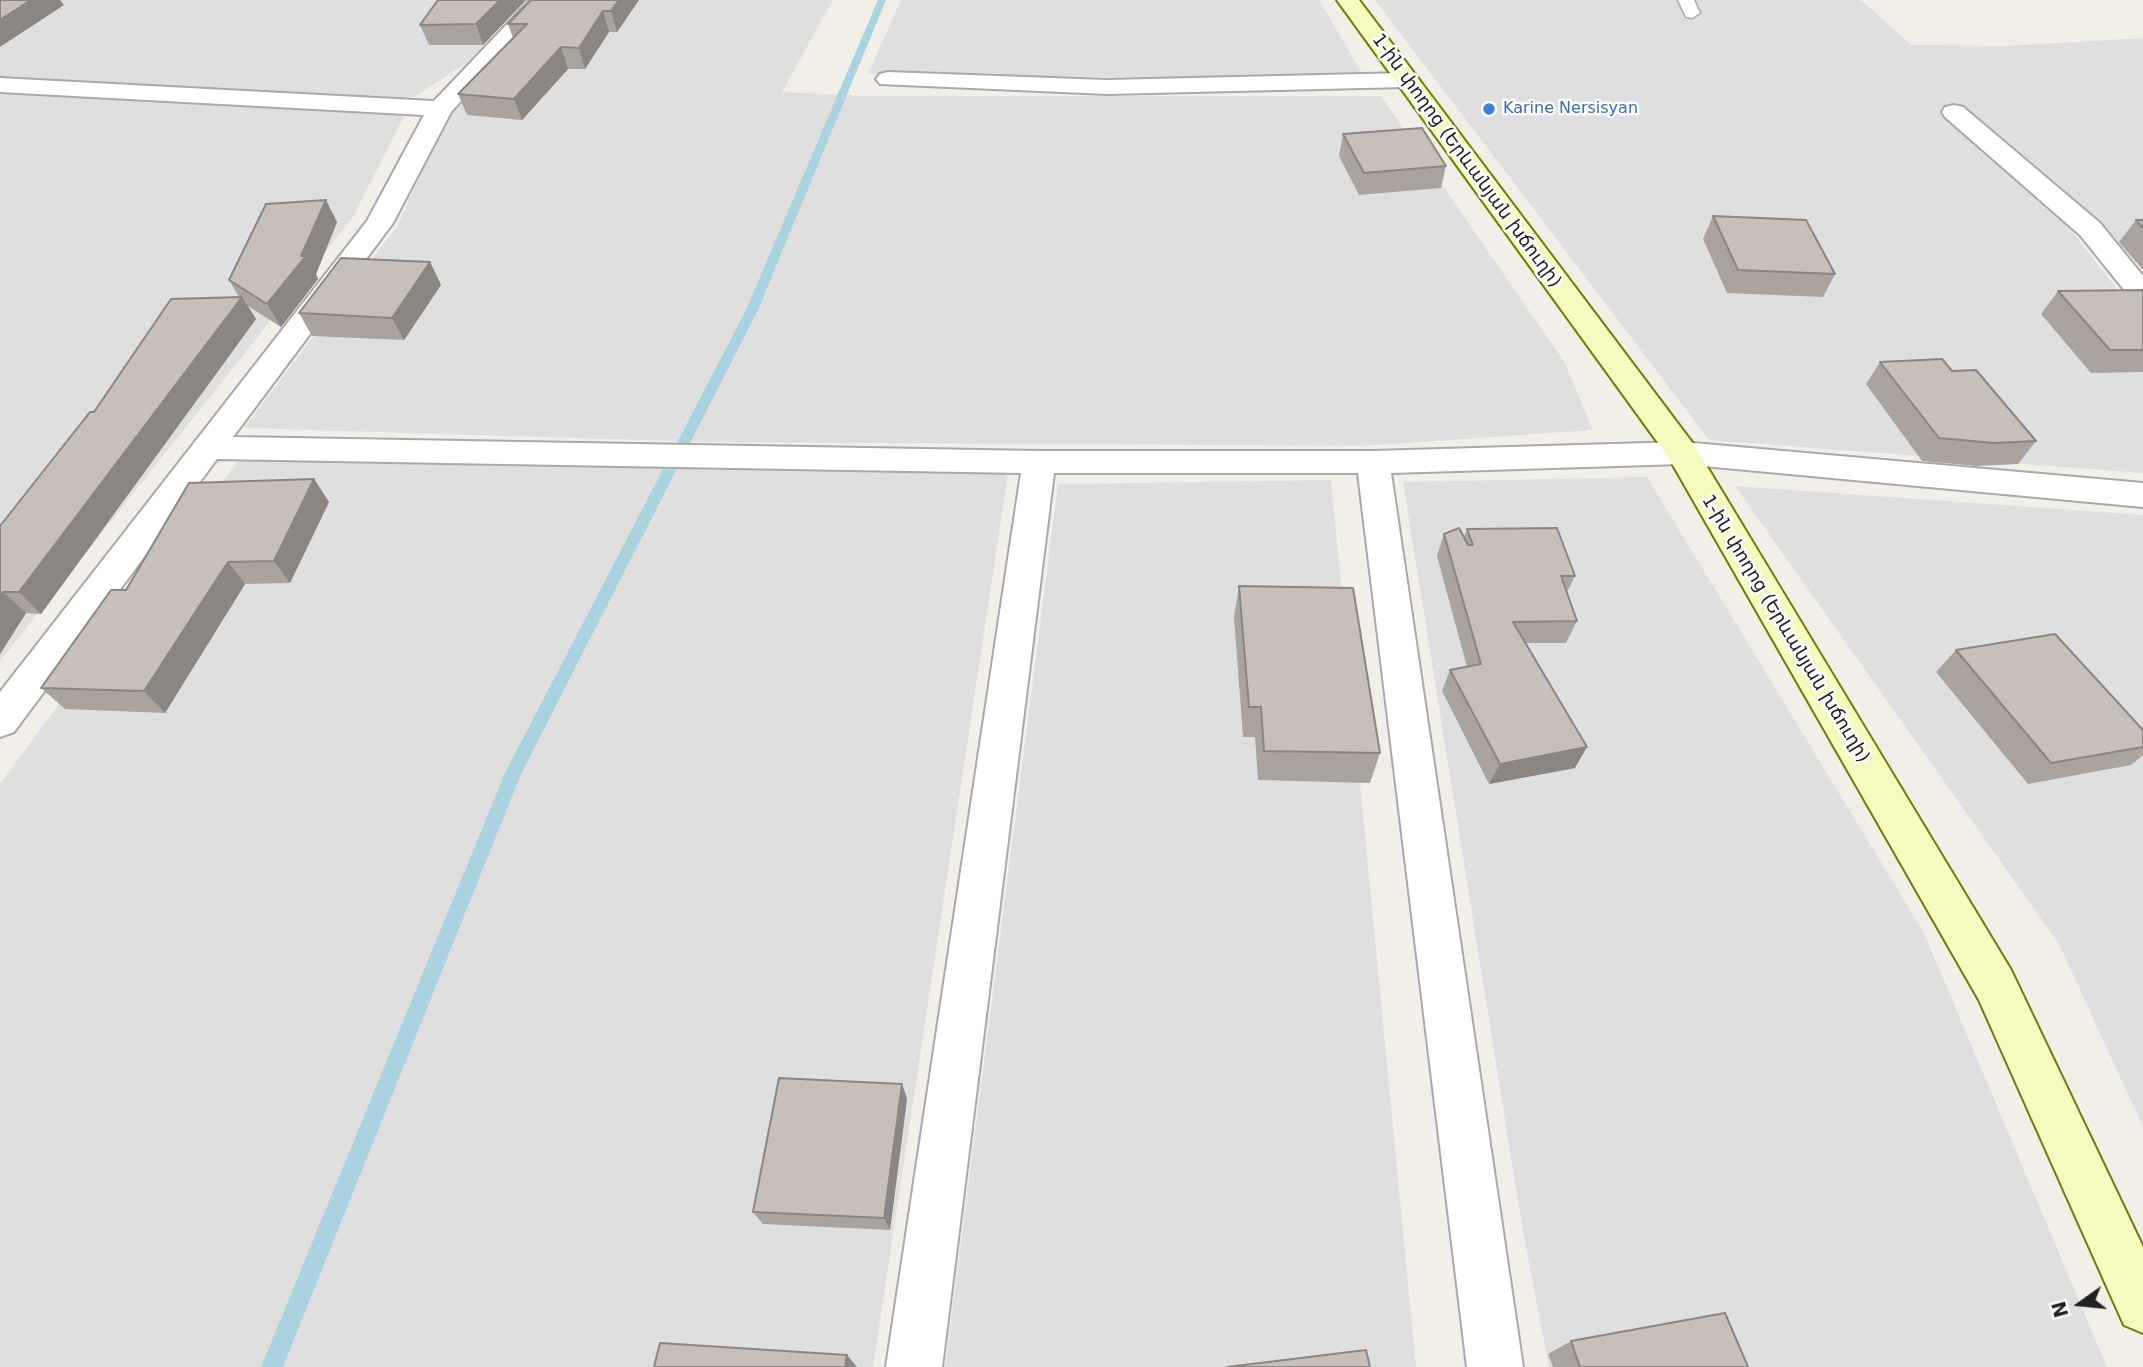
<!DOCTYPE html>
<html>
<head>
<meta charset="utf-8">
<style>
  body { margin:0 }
  #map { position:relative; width:2143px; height:1367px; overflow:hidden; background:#f2efe9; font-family:"DejaVu Sans",sans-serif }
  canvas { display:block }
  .north { position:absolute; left:2045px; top:1269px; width:70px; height:70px; -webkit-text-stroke:5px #fff; paint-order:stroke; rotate:255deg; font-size:19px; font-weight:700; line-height:28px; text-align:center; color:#222 }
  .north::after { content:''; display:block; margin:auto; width:24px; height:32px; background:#222; clip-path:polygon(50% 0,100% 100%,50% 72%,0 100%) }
</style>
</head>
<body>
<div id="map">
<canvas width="2143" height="1367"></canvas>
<div class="north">N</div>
</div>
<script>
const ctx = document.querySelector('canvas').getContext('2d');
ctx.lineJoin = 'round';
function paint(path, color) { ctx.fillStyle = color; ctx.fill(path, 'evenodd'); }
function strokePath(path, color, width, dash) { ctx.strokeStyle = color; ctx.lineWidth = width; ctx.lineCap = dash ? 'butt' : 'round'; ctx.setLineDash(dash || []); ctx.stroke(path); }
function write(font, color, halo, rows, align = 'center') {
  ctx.font = font + ' "DejaVu Sans","Noto Sans Armenian",sans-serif'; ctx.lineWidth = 5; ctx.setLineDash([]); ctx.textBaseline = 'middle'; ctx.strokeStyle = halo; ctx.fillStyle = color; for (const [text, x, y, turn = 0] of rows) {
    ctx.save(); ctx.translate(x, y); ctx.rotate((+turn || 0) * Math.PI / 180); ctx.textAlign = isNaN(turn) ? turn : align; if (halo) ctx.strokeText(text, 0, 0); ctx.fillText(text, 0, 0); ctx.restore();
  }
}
paint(new Path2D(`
  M0,0H525L468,62L408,101L0,79Z
  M557,0H833L782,92L865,96H1381L1565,363L1593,430L1362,446L708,442L244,428L398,225L444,121Z
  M901,0H1319L1362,73L1183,78L868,74Z
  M1375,0H1861L1911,45L2005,46L2143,38V270L2110,232L1963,109L2062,219L2143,322V473L1709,440Z
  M0,91L404,116L353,217L0,661Z
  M238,461L1008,474L873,1367H0V784Z
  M1647,477L1924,933L2107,1367H1549L1522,1226L1403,482Z
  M1331,480L1416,1367H945L1058,484Z
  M1735,486L2143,515V1127L2059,944Z`), '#e0dfdf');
paint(new Path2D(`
  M878,0H886L758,310L521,774L283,1367H261L505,773L746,310Z`), '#aad3df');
const service = new Path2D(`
  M1678,0H1694L1700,13L1692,18L1686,17Z`);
const minor = new Path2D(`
  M530,0H553L451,112L393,223L233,437L1039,451H1373L1682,442L2143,483V507L1682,464L1391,473L1523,1367H1467L1358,473H1054L942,1367H886L1021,473L217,459L14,732L0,737V692L367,221L424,115L0,92V78L434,101Z
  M888,72L1107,80L1406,73L1414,75L1418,80L1414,85L1406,87L1107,94L880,84L876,79L880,74Z
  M1954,105L1963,107L2100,223L2143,276V304L2133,301L2080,235L1945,117L1942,112L1945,107Z`);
const secondary = new Path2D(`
  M1337,0H1359L1694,445L2011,970L2143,1247V1333L2124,1325L1979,1000L1669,458Z`);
strokePath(service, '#a9a9a9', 3);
strokePath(minor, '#a9a9a9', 4);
strokePath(secondary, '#707d05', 4);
paint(service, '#fff');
paint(minor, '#fff');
paint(secondary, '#f7fabf');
paint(new Path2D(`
  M526,0L483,45H429L420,25Z
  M639,0L617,32H609L585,69H568L522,120L467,115L458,94L513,38L508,24Z
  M1343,134L1446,166L1441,188L1359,195L1339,156Z
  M1713,216L1835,274L1823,297L1727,293L1703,239Z
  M2136,220H2143V270L2119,242Z
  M337,222L316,274L318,279L281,327L248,306L256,319L41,614L26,613L0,654V526L239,297L229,280Z
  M430,262L441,285L404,340L312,336L299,313Z
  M2143,290V372L2091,373L2041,314L2058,291Z
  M1880,362L1952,371L2036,441L2018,464L1977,466L1922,461L1866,384Z
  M314,479L329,502L290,583L245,584L165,713L65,709L41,688L126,590Z
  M1467,529L1575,576L1567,592L1577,621L1566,643H1526L1575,768L1489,784L1442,691L1450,670L1467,667L1437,556L1444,534L1464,537Z
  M1239,586L1380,753L1370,783L1258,780L1255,737H1243L1234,617Z
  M1956,650L2143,730V755L2131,765L2028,784L1936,672Z
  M902,1084L907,1099L890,1230L763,1224L753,1212Z
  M1571,1341L1748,1367H1553L1548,1354Z`), '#aba49e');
paint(new Path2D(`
  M31,0H60L64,5L0,47V20Z
  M500,0H526L483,45L476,24Z
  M619,0H639L617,32L611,11Z
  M603,11L609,32L585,69L579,48Z
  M561,47L568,69L522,120L514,99Z
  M326,200L337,222L316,274L318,279L281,327L267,304L301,256Z
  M430,262L441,285L404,340L392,318Z
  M242,297L256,319L41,614L19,592Z
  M314,479L329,502L290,583L274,561Z
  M228,562L245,584L165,713L144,691Z
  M3,592L26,613L0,654V597Z
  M1587,747L1575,768L1489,784L1500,764Z
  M902,1084L907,1099L890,1230L884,1218Z
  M847,1355L857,1367H845Z`), '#8b8681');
const building = new Path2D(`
  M0,0H31L0,20Z
  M438,0H500L476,24L420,25Z
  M531,0H619L611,11H603L579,48L561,47L514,99L458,94L527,24H508Z
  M1422,128L1446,166L1364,173L1343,134Z
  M326,200L301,256H306L267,304L229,280L266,204Z
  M1713,216L1806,220L1835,274L1738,270Z
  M2136,220H2143V228Z
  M341,258L430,262L392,318L299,313Z
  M2143,290V350H2110L2058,291Z
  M242,297L19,592H3L0,597V526L90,412H94L171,299Z
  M1942,359L1952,371L1976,370L2036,441L1994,443L1939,438L1880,362Z
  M314,479L274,561L228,562L144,691L41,688L111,590H126L189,483Z
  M1459,528L1468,545H1473L1467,529L1557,528L1575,576H1561L1577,621L1513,622L1587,747L1500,764L1450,670L1481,664L1444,534Z
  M1239,586L1353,588L1380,753L1264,751L1261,707H1249Z
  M2055,634L2143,730V747L2051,763L1956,650Z
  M779,1078L902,1084L884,1218L753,1212Z
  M1725,1313L1748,1367H1580L1571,1341Z
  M660,1343L847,1355L845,1367H654Z
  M1366,1350L1370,1367H1227Z`);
paint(building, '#c7bfb8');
strokePath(building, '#8b8681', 2);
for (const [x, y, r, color] of [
  [1489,109,7,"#3f7fe0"]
]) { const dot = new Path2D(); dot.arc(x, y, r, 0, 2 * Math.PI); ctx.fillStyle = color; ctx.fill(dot); strokePath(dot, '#fff', 2.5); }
write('16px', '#366cbe', '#fff', [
  ["Karine Nersisyan",1503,109]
], 'left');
write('18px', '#222', '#fff', [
  ["1-ին փողոց (Երևանյան խճուղի)",1466,161,54],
  ["1-ին փողոց (Երևանյան խճուղի)",1785,629,59]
]);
</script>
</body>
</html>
